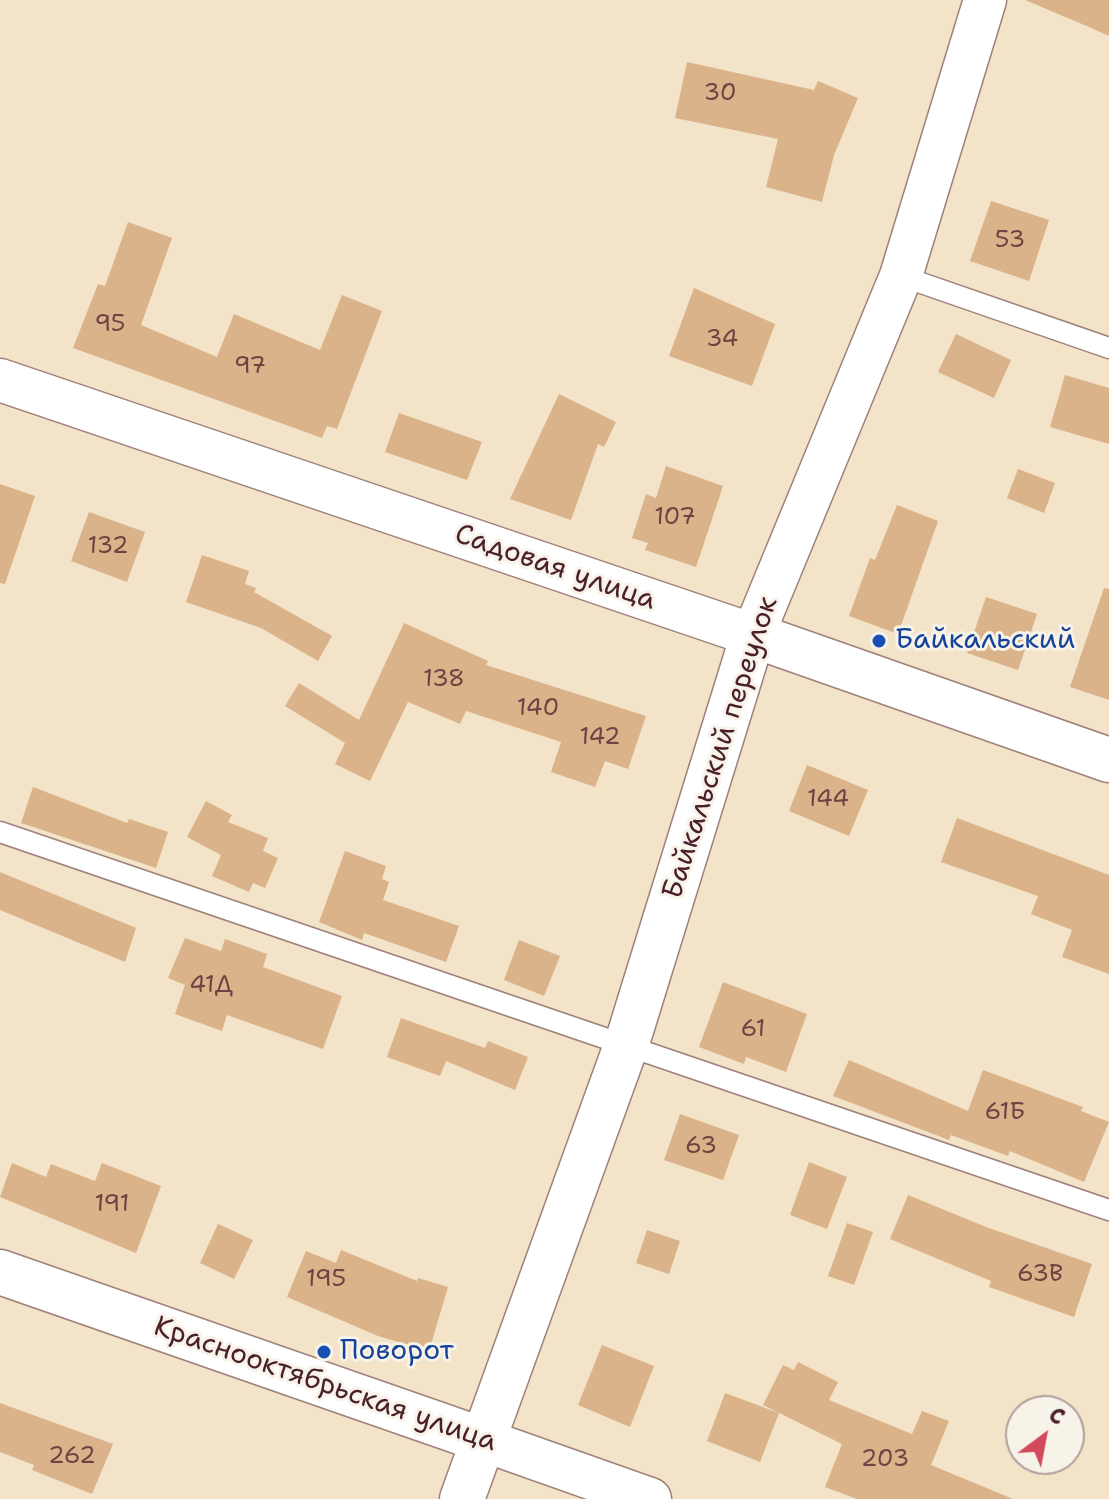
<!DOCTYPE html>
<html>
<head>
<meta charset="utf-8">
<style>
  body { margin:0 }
  #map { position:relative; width:1109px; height:1499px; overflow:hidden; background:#f3e3c8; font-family:"Shantell Sans",sans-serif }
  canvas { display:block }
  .north { position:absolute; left:1005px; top:1395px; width:80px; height:80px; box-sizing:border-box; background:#f7f3e8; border:2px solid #b29e9c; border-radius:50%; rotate:32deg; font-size:22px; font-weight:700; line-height:32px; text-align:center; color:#4a1f2b }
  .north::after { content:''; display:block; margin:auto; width:28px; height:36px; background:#d1495b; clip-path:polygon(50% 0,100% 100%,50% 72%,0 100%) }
</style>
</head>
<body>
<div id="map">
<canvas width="1109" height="1499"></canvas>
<div class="north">С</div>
</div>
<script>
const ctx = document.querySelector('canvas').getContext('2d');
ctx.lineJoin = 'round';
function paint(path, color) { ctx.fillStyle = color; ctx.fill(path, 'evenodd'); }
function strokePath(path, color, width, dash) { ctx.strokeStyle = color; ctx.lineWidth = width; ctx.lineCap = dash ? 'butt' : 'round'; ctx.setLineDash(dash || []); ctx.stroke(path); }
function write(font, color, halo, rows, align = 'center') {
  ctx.font = font + ' "Shantell Sans",sans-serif'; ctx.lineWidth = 6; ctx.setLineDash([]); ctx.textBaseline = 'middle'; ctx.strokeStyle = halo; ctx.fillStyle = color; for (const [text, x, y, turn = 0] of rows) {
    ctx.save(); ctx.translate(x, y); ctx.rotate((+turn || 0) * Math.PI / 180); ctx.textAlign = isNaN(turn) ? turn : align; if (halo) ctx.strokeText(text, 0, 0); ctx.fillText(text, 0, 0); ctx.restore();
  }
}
paint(new Path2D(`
  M1025,0H1109V36L1089,27Z
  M687,62L814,90L818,81L858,98L834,155L822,202L766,187L778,139L675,118Z
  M991,201L1049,220L1029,281L970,261Z
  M128,222L172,238L141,325L217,357L234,314L320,350L342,295L382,311L337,429L327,426L322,438L73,348L98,284L105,286Z
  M694,288L775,324L752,386L669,356Z
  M956,334L1011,360L994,398L938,372Z
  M1065,375L1109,388V444L1050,427Z
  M559,394L616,422L604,447L598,444L571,520L510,499Z
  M399,413L482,442L467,480L385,452Z
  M666,466L723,486L696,567L645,550L648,543L632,538L646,494L656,498Z
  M1018,469L1055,483L1044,513L1007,498Z
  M0,484L35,496L5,584L0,583Z
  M897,505L938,521L898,634L849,616L870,558L875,560Z
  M89,512L145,532L127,582L71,561Z
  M202,555L249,571L245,584L256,588L254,592L332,636L318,661L261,628L186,602Z
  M1104,588L1109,589V700L1070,687Z
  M986,597L1037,614L1018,670L967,653Z
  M404,623L488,661L486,665L646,716L628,769L605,761L595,787L551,772L561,742L466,711L460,724L408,702L370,781L335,764L345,743L285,706L299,683L359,720Z
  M807,765L868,790L849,836L789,811Z
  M33,787L127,823L129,819L168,832L156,868L21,823Z
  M206,801L232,815L228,822L268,838L263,851L278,858L265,888L253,883L249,892L212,876L221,855L187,837Z
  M957,818L1109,875V974L1062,957L1072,930L1031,914L1038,896L941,862Z
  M345,851L386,866L382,879L389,882L383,900L459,926L446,962L364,933L362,940L319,922Z
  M0,872L136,928L125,962L0,910Z
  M185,938L221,951L225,939L267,954L263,967L342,996L323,1049L227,1015L222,1031L175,1014L185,985L168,978Z
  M519,940L560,956L544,996L504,980Z
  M723,982L807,1014L786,1072L746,1057L744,1064L699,1047Z
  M401,1018L485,1048L488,1041L528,1057L515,1090L446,1061L440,1076L387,1057Z
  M849,1060L968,1111L983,1070L1083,1107L1081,1111L1109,1122L1084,1182L1010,1151L1008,1156L951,1135L949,1140L833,1096Z
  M680,1114L739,1135L723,1180L664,1160Z
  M809,1162L847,1177L827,1229L790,1215Z
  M12,1163L46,1177L51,1164L95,1181L102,1163L161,1186L136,1253L0,1197Z
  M908,1195L986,1227L1092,1264L1074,1317L989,1287L991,1281L890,1239Z
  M847,1223L873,1232L854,1285L828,1276Z
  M218,1224L253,1240L234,1279L200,1263Z
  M647,1230L680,1241L669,1274L636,1263Z
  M341,1250L417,1281L418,1278L448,1287L429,1351L378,1336L287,1297L306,1251L336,1263Z
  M602,1345L654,1366L630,1427L578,1405Z
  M798,1362L838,1382L829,1400L912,1434L922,1411L949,1421L931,1465L1013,1499H857L825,1487L842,1444L763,1405L783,1365L794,1370Z
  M725,1393L779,1413L760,1462L707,1441Z
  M0,1403L113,1444L92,1494L32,1470L34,1465L0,1452Z`), '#dab38a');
const service = new Path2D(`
  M901,276L1109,348
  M0,832L1109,1210`);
const minor = new Path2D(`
  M0,380L753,635L901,276L985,0
  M483,1440L650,1499`);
const secondary = new Path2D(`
  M0,1272L483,1440
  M462,1499L627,1043L753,635L1109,760`);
strokePath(service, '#9e817a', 23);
strokePath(minor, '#9e817a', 45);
strokePath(secondary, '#9e817a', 47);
strokePath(service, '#fff', 20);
strokePath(minor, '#fff', 42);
strokePath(secondary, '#fff', 44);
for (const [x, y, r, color] of [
  [879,641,8,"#1a4fb4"],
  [324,1352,8,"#1a4fb4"]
]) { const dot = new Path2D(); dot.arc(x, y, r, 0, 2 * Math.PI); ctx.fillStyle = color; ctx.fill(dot); strokePath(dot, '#f7f3e8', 3); }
write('24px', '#6e4443', null, [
  ["30",720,94],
  ["53",1010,241],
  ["95",110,325],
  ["34",722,340],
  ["97",250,367],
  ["107",675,518],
  ["132",108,547],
  ["138",444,680],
  ["140",538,709],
  ["142",600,738],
  ["144",828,800],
  ["41Д",211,986],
  ["61",753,1030],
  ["61Б",1005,1113],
  ["63",701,1147],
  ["191",112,1205],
  ["63В",1040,1275],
  ["195",326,1280],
  ["262",72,1457],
  ["203",885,1460]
]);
write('28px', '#4a1f2b', '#f7f3e8', [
  ["Садовая улица",555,568,19],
  ["Байкальский переулок",721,748,-72],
  ["Краснооктябрьская улица",325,1385,19]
]);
write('28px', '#164399', '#f7f3e8', [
  ["Байкальский",895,641],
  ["Поворот",340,1352]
], 'left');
</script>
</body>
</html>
